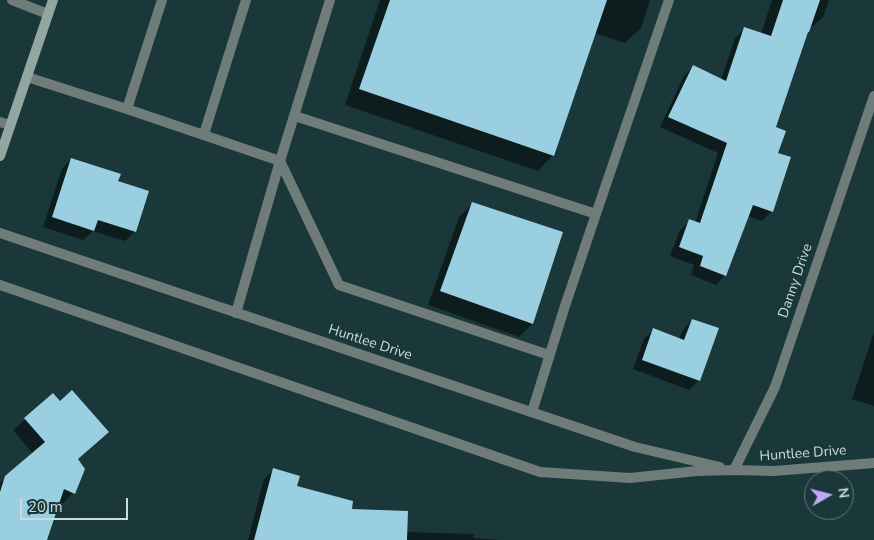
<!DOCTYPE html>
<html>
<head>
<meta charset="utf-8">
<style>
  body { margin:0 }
  #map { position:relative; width:874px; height:540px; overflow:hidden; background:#1a3739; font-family:"Nunito Sans",sans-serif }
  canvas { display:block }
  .north { position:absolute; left:804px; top:470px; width:50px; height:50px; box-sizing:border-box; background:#1a3739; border:1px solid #61797a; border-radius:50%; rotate:82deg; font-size:14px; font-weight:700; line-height:20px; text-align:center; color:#cbdbdc }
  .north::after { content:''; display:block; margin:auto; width:18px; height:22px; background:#c2a8f3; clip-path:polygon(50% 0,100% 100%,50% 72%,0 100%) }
  .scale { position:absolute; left:20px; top:498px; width:108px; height:22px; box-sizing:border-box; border:2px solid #cbdbdc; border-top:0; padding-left:6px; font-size:15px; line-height:18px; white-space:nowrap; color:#cbdbdc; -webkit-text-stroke:4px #1a3739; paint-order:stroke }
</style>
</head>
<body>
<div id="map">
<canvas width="874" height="540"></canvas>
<div class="north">N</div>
<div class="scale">20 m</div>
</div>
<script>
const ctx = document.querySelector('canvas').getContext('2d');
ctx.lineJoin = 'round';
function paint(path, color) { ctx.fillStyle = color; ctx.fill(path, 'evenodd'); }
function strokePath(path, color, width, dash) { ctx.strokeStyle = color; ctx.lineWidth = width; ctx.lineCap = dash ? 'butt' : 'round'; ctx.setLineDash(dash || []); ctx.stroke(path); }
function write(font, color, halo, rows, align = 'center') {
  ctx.font = font + ' "Nunito Sans",sans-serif'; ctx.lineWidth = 5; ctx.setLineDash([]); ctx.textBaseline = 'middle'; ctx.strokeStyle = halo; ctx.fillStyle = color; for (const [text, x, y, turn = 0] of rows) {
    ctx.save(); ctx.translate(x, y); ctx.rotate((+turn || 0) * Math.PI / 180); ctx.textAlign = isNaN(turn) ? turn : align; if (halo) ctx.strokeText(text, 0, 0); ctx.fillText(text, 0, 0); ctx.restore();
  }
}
paint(new Path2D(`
  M380,0H650L641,28L625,43L594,33L553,155L538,171L345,105Z
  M772,0H829L823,17L813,26L810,25L806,34L774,128L777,154L772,211L762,221L747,216L725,275L716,285L691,275L694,265L670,256L680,230L690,221L695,223L718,153L660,127L684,76L693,67L721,80L735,38L745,28L761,34Z
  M71,159L135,231L125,241L93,231L83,240L43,227L62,169Z
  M472,204L532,324L519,337L428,305L459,217Z
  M692,320L699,380L689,390L633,369L644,339L654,330L679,339L683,330Z
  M874,332V406L852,399Z
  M53,395L60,402L107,432L77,460L73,493L62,504L58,503L46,540H0V483L33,454L13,430Z
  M274,470L295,487L406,532L474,534L473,538L500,540H248L264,479Z`), '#0007');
paint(new Path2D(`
  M390,0H607L554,156L359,89Z
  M783,0H820L809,32H808L776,127L786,131L778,153L791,157L773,212L753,205L726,276L700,266L703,256L679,247L689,219L700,223L727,143L668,117L693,65L726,81L744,27L771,36Z
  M71,158L121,174L118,181L149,191L136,232L98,220L94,231L52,217Z
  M472,202L563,232L533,324L440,291Z
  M692,319L719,328L700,381L642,360L653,328L684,340Z
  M72,390L109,432L78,459L85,469L75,494L64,489L47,540H0V492L5,476L45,442L24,418L53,393L60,401Z
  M273,468L300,476L297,486L353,501L352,509L408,511L407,540H254Z`), '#9acfe1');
strokePath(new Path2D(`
  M12,0L48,14
  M27,77L127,109L280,161L339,285L549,355
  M127,109L162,0
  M295,116L596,214L564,309L532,412
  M0,122L10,125
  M204,134L246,0
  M596,214L669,0
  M236,313L280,161L330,0`), '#707c7a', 10);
strokePath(new Path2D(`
  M0,233L635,447L720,467
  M0,285L540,472L630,478L697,471L734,470L774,471L874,463
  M734,470L775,387L874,96`), '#707c7a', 10);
strokePath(new Path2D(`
  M0,156L53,0`), '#92a7a2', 10);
write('14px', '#cbdbdc', '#1a3739', [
  ["Danny Drive",796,281,-71],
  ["Huntlee Drive",370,343,18],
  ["Huntlee Drive",803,454,-4]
]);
</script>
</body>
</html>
